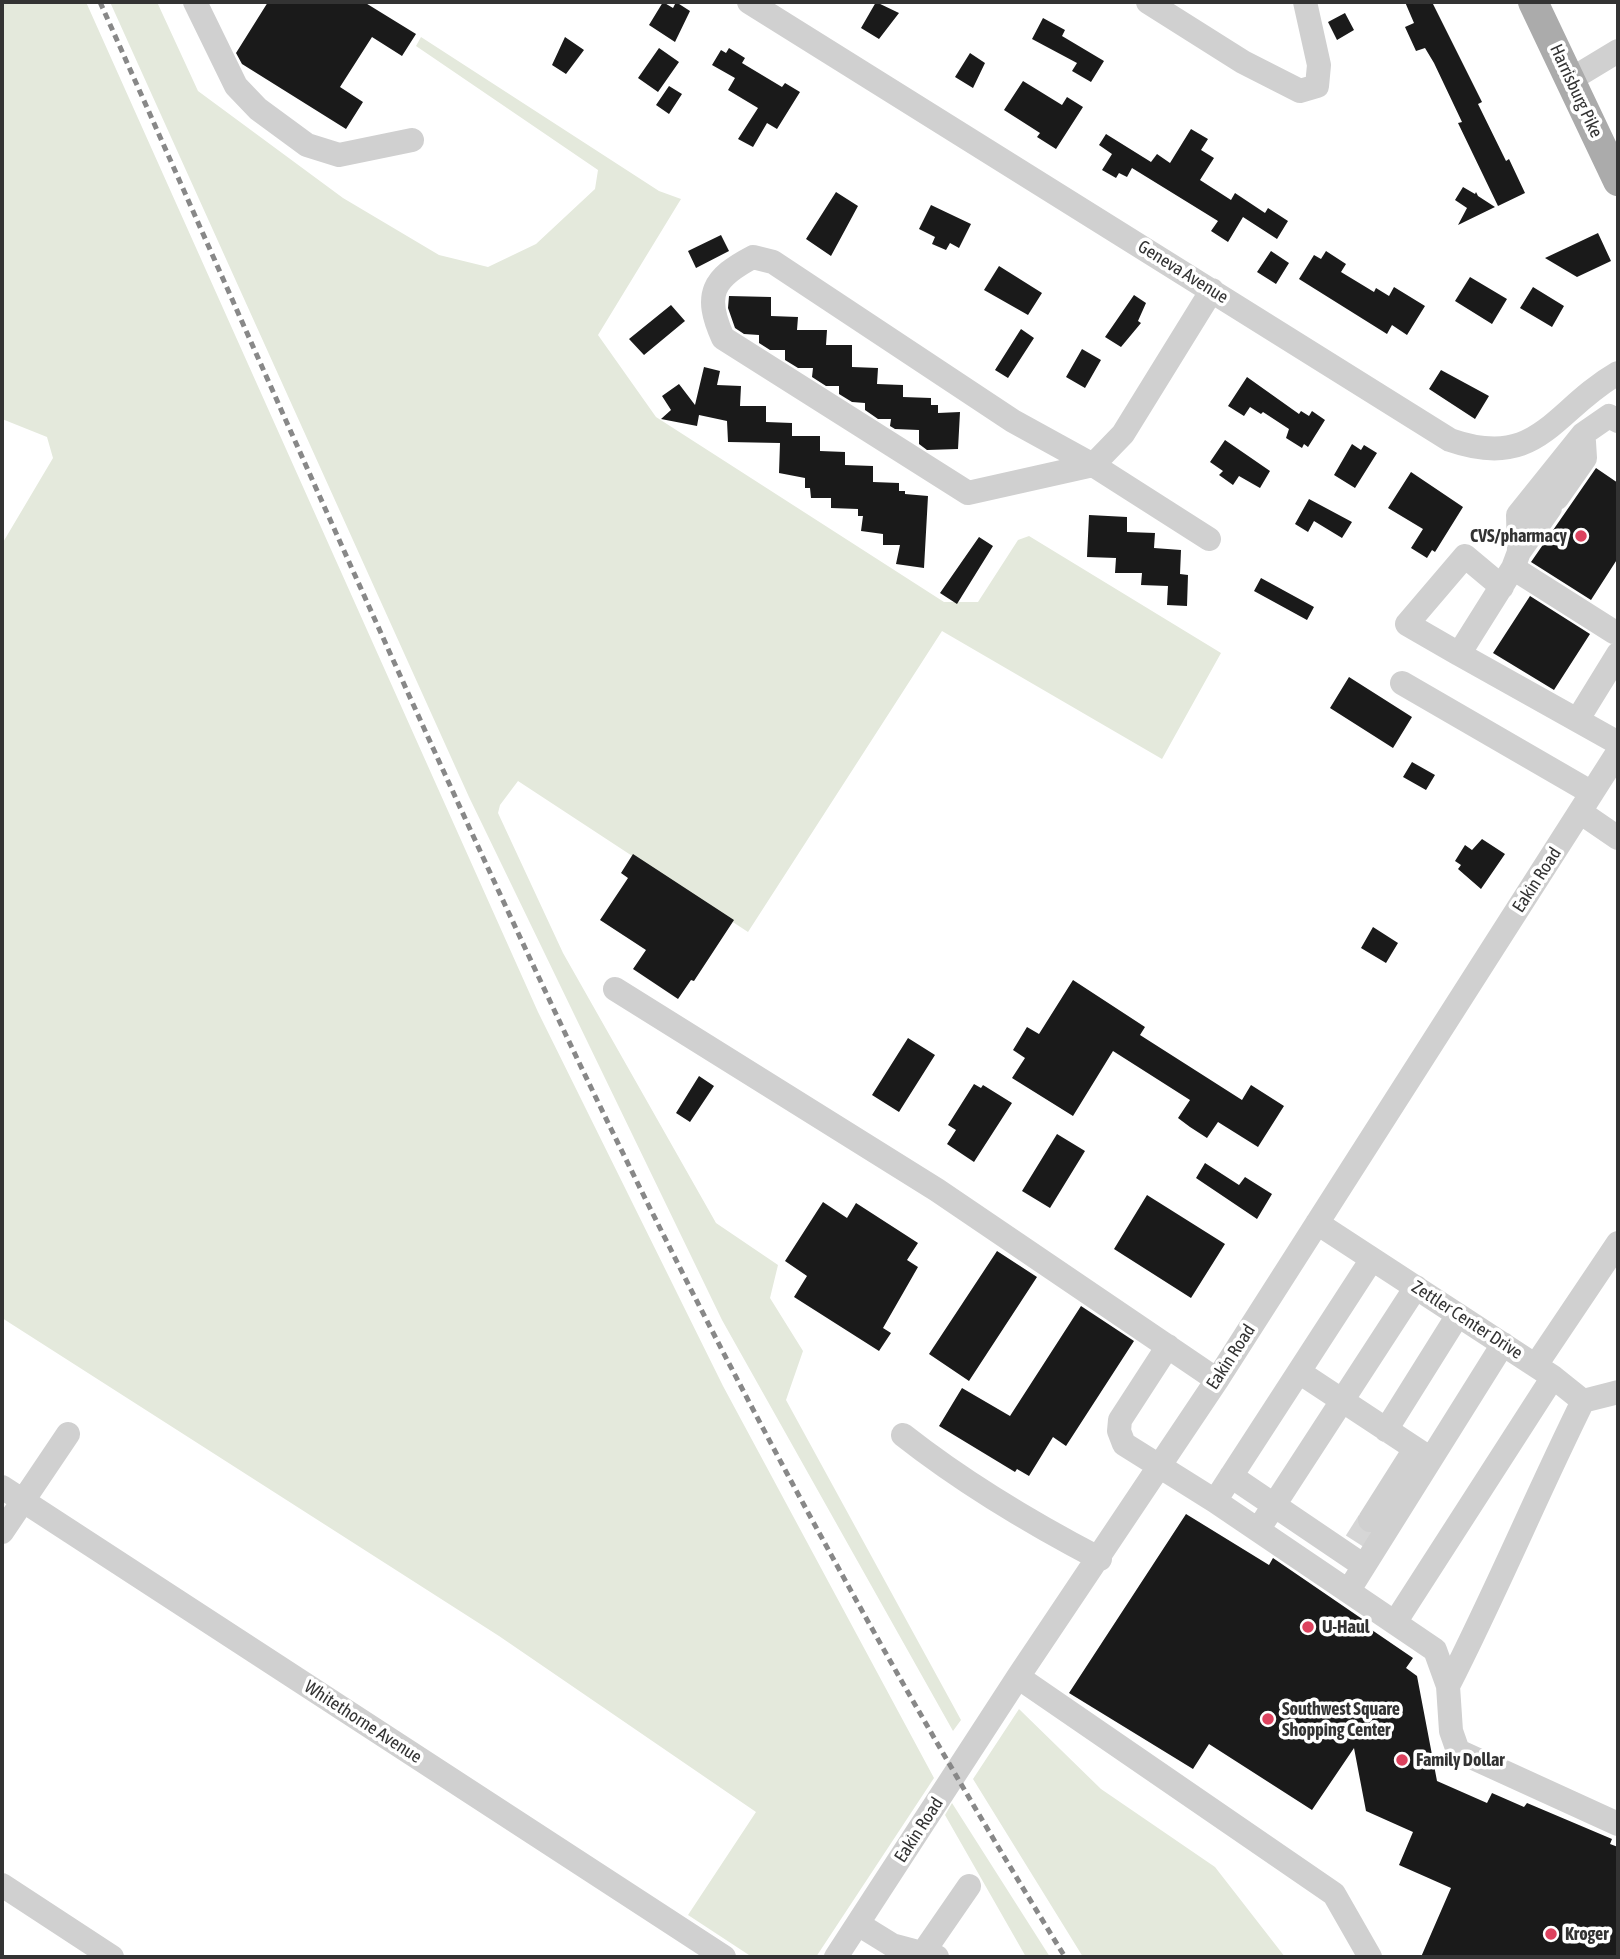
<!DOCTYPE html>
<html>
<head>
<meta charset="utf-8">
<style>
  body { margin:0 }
  #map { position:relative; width:1620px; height:1959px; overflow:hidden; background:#fff; font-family:"Asap Condensed",sans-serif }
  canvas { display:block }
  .frame { position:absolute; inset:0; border:4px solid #333; pointer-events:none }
</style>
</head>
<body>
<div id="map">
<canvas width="1620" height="1959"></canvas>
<div class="frame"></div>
</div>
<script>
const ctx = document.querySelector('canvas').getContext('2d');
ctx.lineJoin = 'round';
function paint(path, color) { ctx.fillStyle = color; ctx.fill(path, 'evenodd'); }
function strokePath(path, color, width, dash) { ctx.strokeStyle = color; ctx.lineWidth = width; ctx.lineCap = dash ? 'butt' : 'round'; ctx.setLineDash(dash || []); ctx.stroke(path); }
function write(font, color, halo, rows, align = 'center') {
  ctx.font = font + ' "Asap Condensed",sans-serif'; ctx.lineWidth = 7; ctx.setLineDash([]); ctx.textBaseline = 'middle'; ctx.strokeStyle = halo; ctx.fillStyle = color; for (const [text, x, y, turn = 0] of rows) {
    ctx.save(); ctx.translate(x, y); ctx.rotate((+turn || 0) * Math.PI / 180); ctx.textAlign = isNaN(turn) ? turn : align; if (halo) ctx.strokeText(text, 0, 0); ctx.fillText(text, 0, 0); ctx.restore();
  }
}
paint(new Path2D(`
  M2,2H86L538,1012L723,1386L934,1778L816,1957H752L688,1915L756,1812L499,1636L2,1318V544L53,458L47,437L2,419Z
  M110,2H157L198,91L343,198L439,255L488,267L536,244L595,189L598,170L416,46L421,37L659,191L681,199L598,335L656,417L944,602H978L1018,540L1029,536L1221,653L1162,759L942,631L748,932L518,781L500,805L498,813L563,953L716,1223L778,1265L770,1298L803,1351L786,1400L961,1720L953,1731L722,1320L469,797Z
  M1019,1709L1101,1789L1215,1867L1285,1957H1083L973,1779Z
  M952,1803L1050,1957H1026L945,1815Z`), '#e4e9dc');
paint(new Path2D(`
  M268,2H364L416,34L402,56L372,37L340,87L363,102L346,129L242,64L236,53Z
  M663,2L673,8L676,2L690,11L675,42L649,25Z
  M876,2L899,13L879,39L861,28Z
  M1405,2H1432L1482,102L1478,104L1506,161L1509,159L1525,193L1498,206L1458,123L1462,122L1434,63L1425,48L1416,51L1405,27L1414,23Z
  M1345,13L1354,30L1337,40L1328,22Z
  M1043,18L1065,30L1062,36L1104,61L1091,82L1072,71L1077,63L1032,39Z
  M565,37L584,50L566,74L552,65Z
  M659,48L679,62L658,92L638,78Z
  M729,48L745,58L742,63L782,87L785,83L800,92L777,129L767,123L753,147L738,139L758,108L728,90L735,78L712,65L721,50L726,53Z
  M970,53L985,63L973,88L955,77Z
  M1023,81L1062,105L1067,97L1083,107L1056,149L1037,137L1040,133L1004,110Z
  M669,86L682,94L669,114L656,105Z
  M1191,129L1208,139L1201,150L1214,158L1200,180L1231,200L1235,193L1265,213L1268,208L1288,221L1277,239L1243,217L1228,242L1211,231L1218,221L1132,168L1127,177L1119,173L1116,178L1102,170L1112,154L1099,145L1106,134L1151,162L1157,154L1170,163Z
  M1463,187L1475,194L1476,192L1478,196L1495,207L1458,225L1467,208L1455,200Z
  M836,192L858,206L831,256L806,239Z
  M931,205L971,224L959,248L950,243L946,250L932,244L935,237L919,229Z
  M1598,233L1611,261L1577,277L1545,258Z
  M721,235L729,251L696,268L688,251Z
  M1271,251L1289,263L1276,284L1257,272Z
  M1326,251L1346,264L1341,272L1374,292L1376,288L1389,296L1394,287L1425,306L1407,335L1392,325L1387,334L1299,279L1314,255L1321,259Z
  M999,266L1042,293L1028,315L984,290Z
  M1470,277L1507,299L1492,324L1455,301Z
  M1533,287L1564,306L1552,327L1520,308Z
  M1134,295L1146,303L1138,321L1141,323L1121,347L1105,337Z
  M729,296L771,297V316L798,317L797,330H827L826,345H852V367L878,368L877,384L903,385V397L931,398V405H938V413L960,412L958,449L927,450L919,444V430L895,429L890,426L891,419H878L865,410V403L852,402L839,394V386H826L812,377L813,368H798L785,360V350H770L759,343V335L744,334L735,328L728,308Z
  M671,305L685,321L644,355L629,339Z
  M1021,329L1034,338L1008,378L995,370Z
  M1082,349L1101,360L1085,388L1066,377Z
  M704,367L720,371L717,385L741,386L740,406H766V422L792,423V436H820V451L845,452V465L873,466V482L899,483V491H905V494L928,496L924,568L896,564L900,545H883V534L861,531L863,516H858V509L831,508V498H811L810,488H805V478L779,473L780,443L728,442L727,421L699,415L697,426L661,419L671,410L662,396L679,384L695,405Z
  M1441,370L1489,396L1475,419L1429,389Z
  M1247,377L1299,414L1301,411L1309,416L1312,411L1325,420L1308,447L1304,444L1302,448L1286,438L1289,429L1263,412L1261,414L1250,407L1244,416L1228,406Z
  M1225,440L1270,471L1260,488L1239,476L1233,485L1219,475L1223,471L1210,462Z
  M1352,444L1361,450L1364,445L1377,453L1355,488L1334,475Z
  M1596,468L1618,483V558L1591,600L1531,562Z
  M1411,472L1463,507L1435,552L1432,550L1427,558L1411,548L1423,529L1388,508Z
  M1309,499L1352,522L1342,538L1314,521L1308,532L1295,524Z
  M1089,515L1127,517V532L1155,533L1154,548L1181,550L1180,574L1188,575L1187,606L1167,605L1168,586L1141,585L1142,573H1115L1116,558L1087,557Z
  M979,537L993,546L957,604L940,593Z
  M1261,578L1314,607L1307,620L1254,591Z
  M1530,596L1590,634L1554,690L1493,653Z
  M1349,677L1412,717L1393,748L1330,708Z
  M1412,762L1435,775L1426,790L1403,777Z
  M1482,839L1505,854L1481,889L1458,869L1461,865L1455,861L1465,845L1472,850Z
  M633,854L734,920L694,981L691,980L678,999L633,969L646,950L600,920L628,878L621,873Z
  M1373,927L1398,943L1386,963L1361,948Z
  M1073,980L1145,1027L1140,1035L1242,1100L1251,1085L1284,1106L1258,1147L1218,1122L1207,1138L1190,1127L1178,1118L1190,1100L1113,1051L1073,1116L1012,1078L1025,1058L1013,1050L1027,1027L1039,1034Z
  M908,1038L935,1055L899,1112L872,1095Z
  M699,1076L714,1086L690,1122L676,1113Z
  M974,1084L981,1088L983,1085L1012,1103L974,1162L947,1144L956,1130L948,1125Z
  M1057,1134L1085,1151L1050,1208L1022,1191Z
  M1205,1163L1239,1185L1245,1177L1272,1194L1257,1219L1196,1178Z
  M1147,1195L1225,1244L1191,1298L1114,1249Z
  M823,1202L847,1218L856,1203L918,1243L907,1260L918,1267L883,1328L891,1333L879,1351L794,1297L807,1276L785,1261Z
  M997,1251L1037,1277L969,1381L929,1354Z
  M1081,1306L1134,1341L1066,1446L1053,1437L1029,1476L1017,1469L1015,1472L939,1426L962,1388L1010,1416Z
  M1186,1514L1269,1565L1273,1558L1371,1625L1369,1628L1413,1658L1406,1668L1417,1676L1437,1781L1487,1803L1492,1793L1524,1807L1527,1803L1612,1839L1610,1844L1618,1847V1957H1421L1451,1888L1399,1865L1413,1832L1366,1811L1354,1748L1312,1810L1209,1744L1193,1769L1069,1693Z`), '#1a1a1a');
strokePath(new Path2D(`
  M1356,1542L1370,1520`), '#d6d6d6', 24, [24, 12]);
strokePath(new Path2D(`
  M195,2L236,86L258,109L307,145L339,155L412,140
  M749,2L1450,440C1539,471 1552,411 1618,373
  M1148,2L1243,62L1300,91L1317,86L1319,65L1305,2
  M1570,80L1618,51
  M1618,421L1609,416L1583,434L1518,515L1519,552L1513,568L1459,654L1618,743
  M1557,498L1585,458L1584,442
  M1209,539L1093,465L1013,421L773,262L753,257C713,278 703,294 723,338L968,493L1093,465L1123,434L1212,290
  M1519,552L1550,508
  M1513,568L1614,632
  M1459,654L1407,624L1465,556L1502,587
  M1402,683L1592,793
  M1578,719L1618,654
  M1580,812L1618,838
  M615,989L937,1190L1217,1380
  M1317,1223L1553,1377L1583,1401L1618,1392
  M1168,1346L1120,1420L1119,1431L1124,1444L1215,1501L1435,1650L1448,1686L1451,1731L1458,1751L1618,1824
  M1536,1365L1618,1243
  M1299,1372L1431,1459
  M1386,1430L1458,1315
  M903,1435C964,1483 1031,1523 1100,1559
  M1231,1476L1364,1566
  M2,1487L724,1957
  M1215,1501L1372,1259
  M1370,1520L1415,1449
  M1258,1530L1416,1287
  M2,1532L68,1434
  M1349,1590L1503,1344
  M1396,1621L1553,1377
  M1018,1677L1334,1894L1370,1957
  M1448,1686C1496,1592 1536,1496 1583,1401
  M2,1885L112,1957
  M858,1924L892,1945L937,1957
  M836,1957L1018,1677L1217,1380L1618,752
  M920,1957L969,1886`), '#d0d0d0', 24);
strokePath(new Path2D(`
  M1533,2L1618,181`), '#ababab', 30);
strokePath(new Path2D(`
  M100,2C246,329 389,658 541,982C697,1316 872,1644 1065,1957`), '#888', 5, [7, 5]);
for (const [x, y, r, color] of [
  [1581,536,7,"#dd425e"],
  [1308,1627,7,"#dd425e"],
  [1268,1719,7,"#dd425e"],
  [1402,1760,7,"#dd425e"],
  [1551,1934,7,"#dd425e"]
]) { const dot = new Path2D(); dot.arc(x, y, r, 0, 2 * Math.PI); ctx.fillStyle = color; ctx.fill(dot); strokePath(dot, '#fff', 2.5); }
write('18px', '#333', '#fff', [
  ["Harrisburg Pike",1576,91,65],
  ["Geneva Avenue",1183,272,32],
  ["Eakin Road",1537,880,-57],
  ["Zettler Center Drive",1467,1320,33],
  ["Eakin Road",1231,1357,-57],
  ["Whitethorne Avenue",363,1722,33],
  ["Eakin Road",919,1830,-57]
]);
write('bold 18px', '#333', '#fff', [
  ["CVS/pharmacy",1567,536,"right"],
  ["U-Haul",1322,1627],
  ["Southwest Square",1282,1709],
  ["Shopping Center",1282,1730],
  ["Family Dollar",1416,1760],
  ["Kroger",1565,1934]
], 'left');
</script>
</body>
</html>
